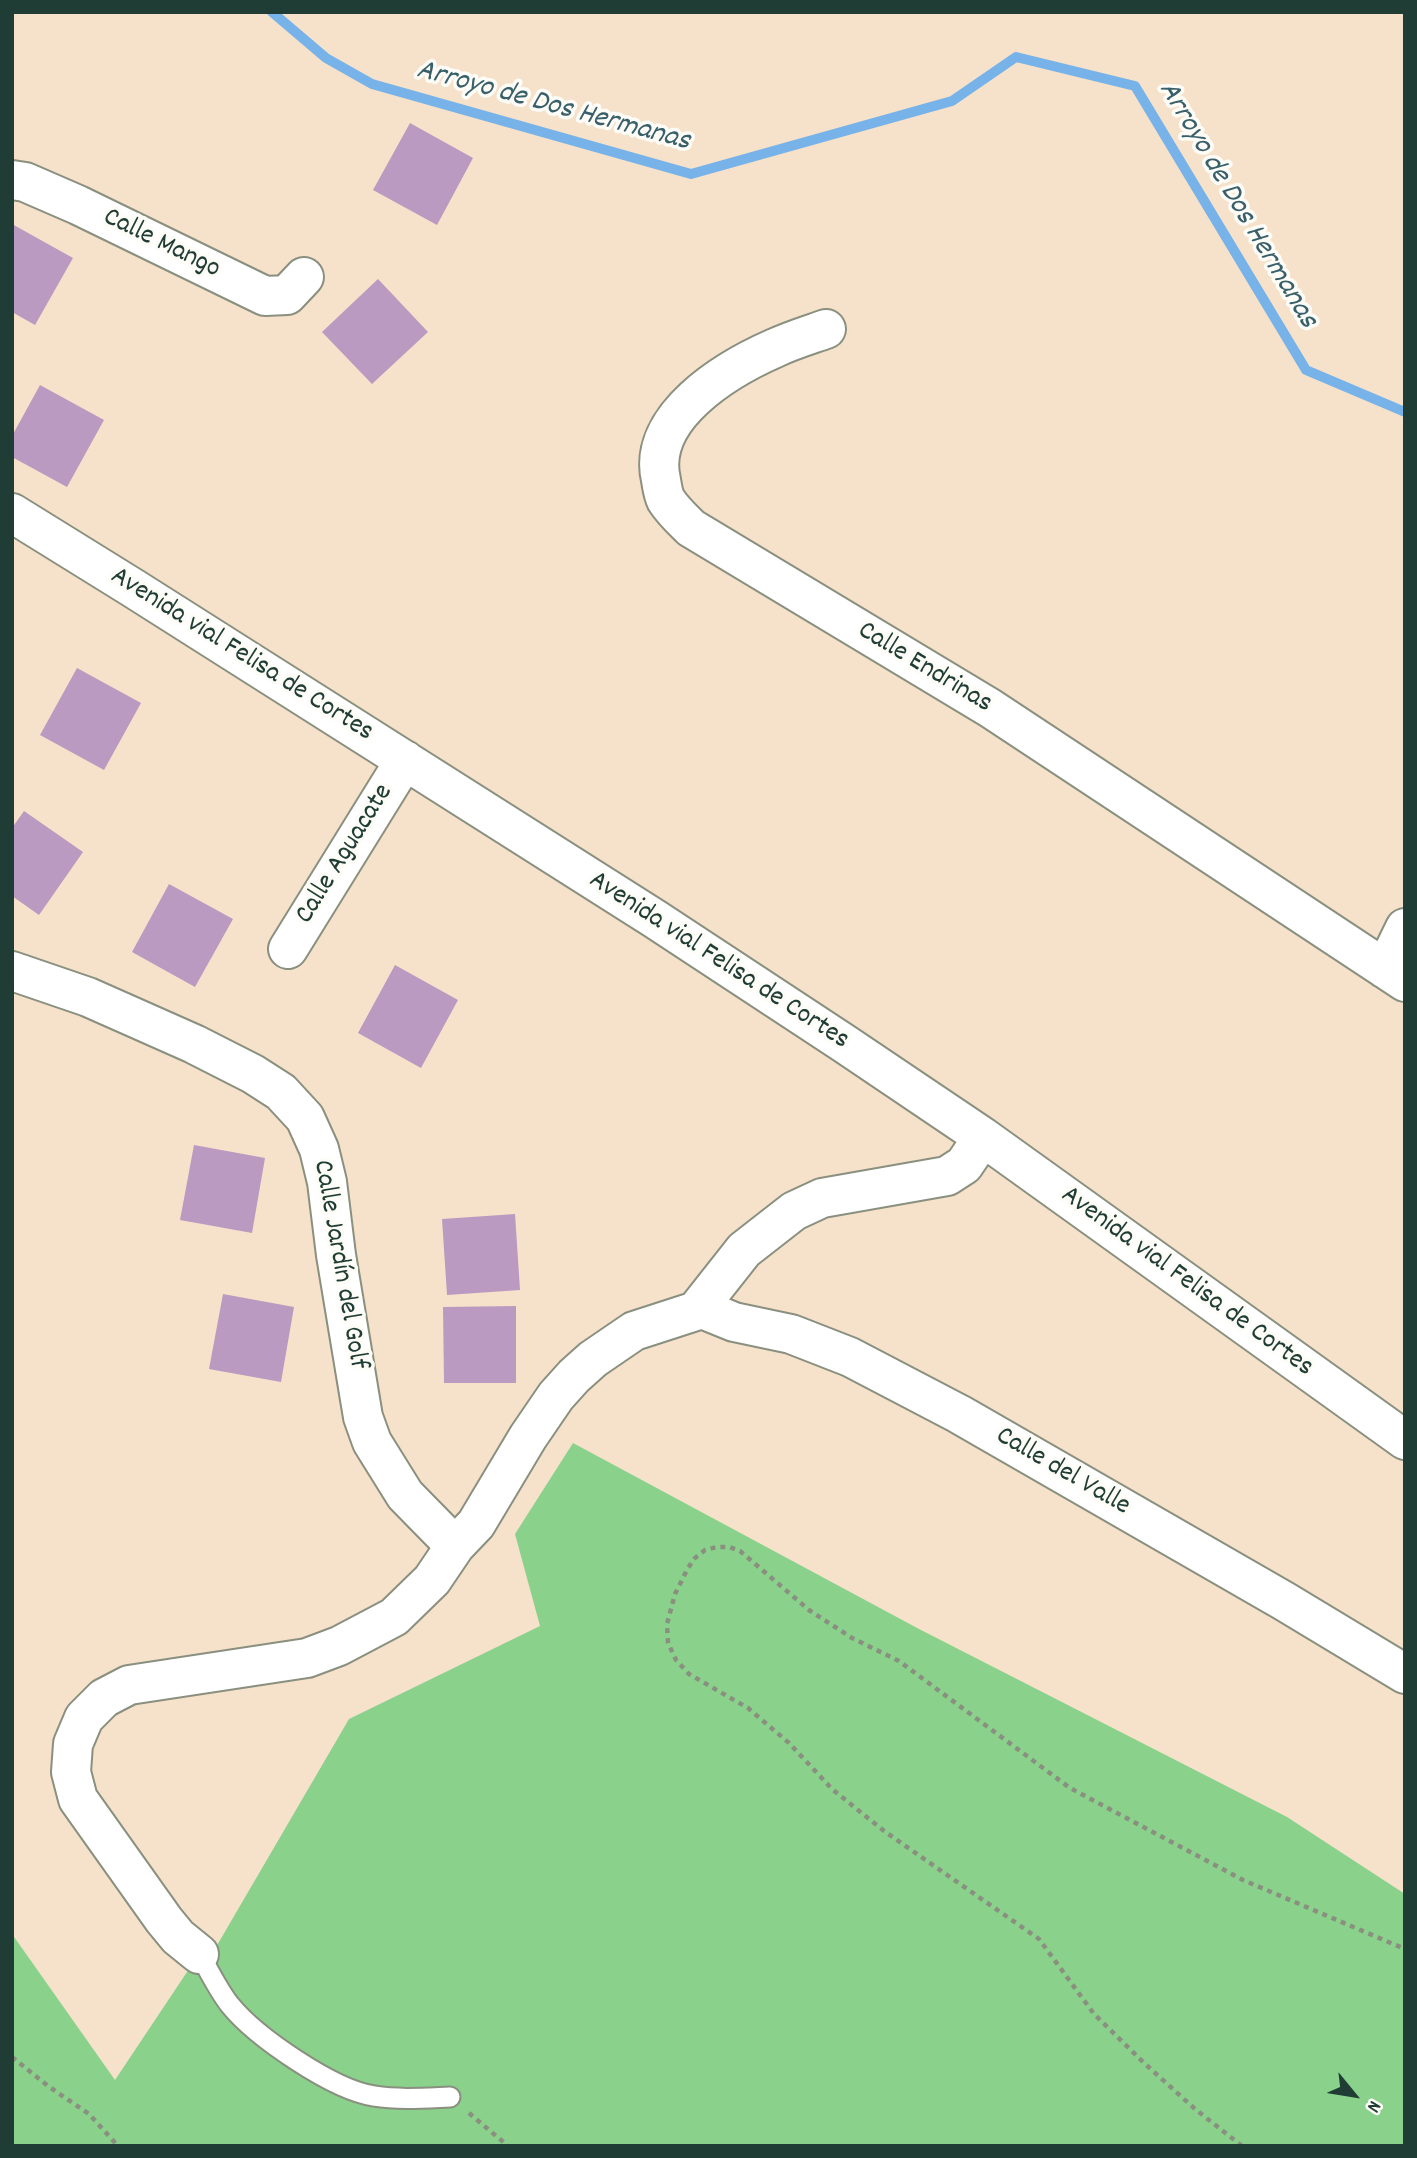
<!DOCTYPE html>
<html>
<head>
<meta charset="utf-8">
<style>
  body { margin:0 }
  #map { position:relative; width:1417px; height:2158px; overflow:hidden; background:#f6e2ca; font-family:Dekko,sans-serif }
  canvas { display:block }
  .frame { position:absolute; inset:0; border:14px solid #1f3d34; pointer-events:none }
  .north { position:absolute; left:1319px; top:2060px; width:70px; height:70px; -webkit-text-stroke:5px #fdfcf7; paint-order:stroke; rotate:120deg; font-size:19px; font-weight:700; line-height:28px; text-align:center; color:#1f3d34 }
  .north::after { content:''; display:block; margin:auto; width:24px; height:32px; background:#1f3d34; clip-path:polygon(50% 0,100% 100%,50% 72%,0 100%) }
</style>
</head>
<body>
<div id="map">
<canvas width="1417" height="2158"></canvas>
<div class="frame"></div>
<div class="north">N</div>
</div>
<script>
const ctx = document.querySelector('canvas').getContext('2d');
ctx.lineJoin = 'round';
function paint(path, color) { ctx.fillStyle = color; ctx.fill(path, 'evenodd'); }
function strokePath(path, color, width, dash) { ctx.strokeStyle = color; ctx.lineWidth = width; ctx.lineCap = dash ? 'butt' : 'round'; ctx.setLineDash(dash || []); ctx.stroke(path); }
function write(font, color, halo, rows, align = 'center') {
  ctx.font = font + ' Dekko,sans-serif'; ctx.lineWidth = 7; ctx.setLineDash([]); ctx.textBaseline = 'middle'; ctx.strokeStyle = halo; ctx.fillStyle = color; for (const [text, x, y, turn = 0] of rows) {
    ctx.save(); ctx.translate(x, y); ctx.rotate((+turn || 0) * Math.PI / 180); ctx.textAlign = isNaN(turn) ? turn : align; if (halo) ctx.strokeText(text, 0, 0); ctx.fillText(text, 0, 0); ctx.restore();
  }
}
paint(new Path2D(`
  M573,1443L919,1629L1287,1817L1405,1894V2146H12V1934L115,2080L199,1954L216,1947L349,1719L540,1626L515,1534Z`), '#8ad18c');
strokePath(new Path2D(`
  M272,12L326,58L372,84L691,174L952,101L1016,57L1135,86L1306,370L1405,412`), '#77b2e8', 10);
paint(new Path2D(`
  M410,123L473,158L437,225L373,190Z
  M12,224L73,258L35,325L12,312Z
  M378,279L428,332L372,384L322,332Z
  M40,385L104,420L67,487L12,457V436Z
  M77,668L141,703L104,770L40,735Z
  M24,811L83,852L39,915L12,896V828Z
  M169,884L233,919L195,987L132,952Z
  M395,965L458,1000L421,1068L358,1033Z
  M194,1145L265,1158L252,1233L180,1220Z
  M515,1214L520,1290L447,1295L442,1219Z
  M223,1294L294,1307L281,1382L209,1369Z
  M516,1306V1383H444L443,1307Z`), '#ba9ac1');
const lane = new Path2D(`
  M199,1954C209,1970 218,1990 230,2005C256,2037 333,2090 374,2096C399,2100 425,2098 450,2097`);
const street = new Path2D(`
  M12,180L25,182L78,205L265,296L287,295L304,277
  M826,329C809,335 792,340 775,348C727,369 646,417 661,480C662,486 663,494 666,500C673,511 683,520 691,528L990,708L1405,982
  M12,513L133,588L655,919L845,1044L983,1137L1405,1440
  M288,949L405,760
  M1385,969L1405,928
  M12,971L88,997L194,1044L253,1074L281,1092L305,1118L319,1149L327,1182L336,1255L363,1417L372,1442L405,1495L455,1546L476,1524L528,1437L556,1396L574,1376L593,1359L634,1331L702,1309
  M702,1309L734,1322L791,1334L850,1357L959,1414L1284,1601L1405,1674
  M702,1309L699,1307L744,1250L794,1211L822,1198L947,1176L964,1165L983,1137
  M199,1954L178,1937L164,1920L78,1799L71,1772L73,1744L84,1718L104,1698L129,1685L307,1658L339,1646L394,1617L432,1580L455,1546`);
strokePath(lane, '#8a907f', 23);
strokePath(street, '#8a907f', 42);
strokePath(new Path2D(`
  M12,2057L48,2086L89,2114L118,2146
  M469,2113L508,2146
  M1242,2146L1195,2109L1143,2062L1094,2014L1039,1939L884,1831L832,1789L789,1743L748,1708L689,1674L676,1660L668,1643L667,1624L675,1594L688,1568L695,1558L705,1550L717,1547H729L740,1551L809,1610L852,1638L899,1661L1070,1788L1243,1880L1405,1949`), '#8a907f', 4.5, [5, 5]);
strokePath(lane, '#fff', 19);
strokePath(street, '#fff', 38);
write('28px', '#1f3d34', '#fdfcf7', [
  ["Calle Mango",161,245,26],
  ["Avenida vial Felisa de Cortes",241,656,32],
  ["Calle Endrinas",924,669,31],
  ["Calle Aguacate",346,855,-58],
  ["Avenida vial Felisa de Cortes",718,962,33],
  ["Calle Jardín del Golf",338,1265,80],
  ["Avenida vial Felisa de Cortes",1186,1283,36],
  ["Calle del Valle",1062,1473,30]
]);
write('italic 30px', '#39606a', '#fdfcf7', [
  ["Arroyo de Dos Hermanas",553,108,15],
  ["Arroyo de Dos Hermanas",1236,206,59]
]);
</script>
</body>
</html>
